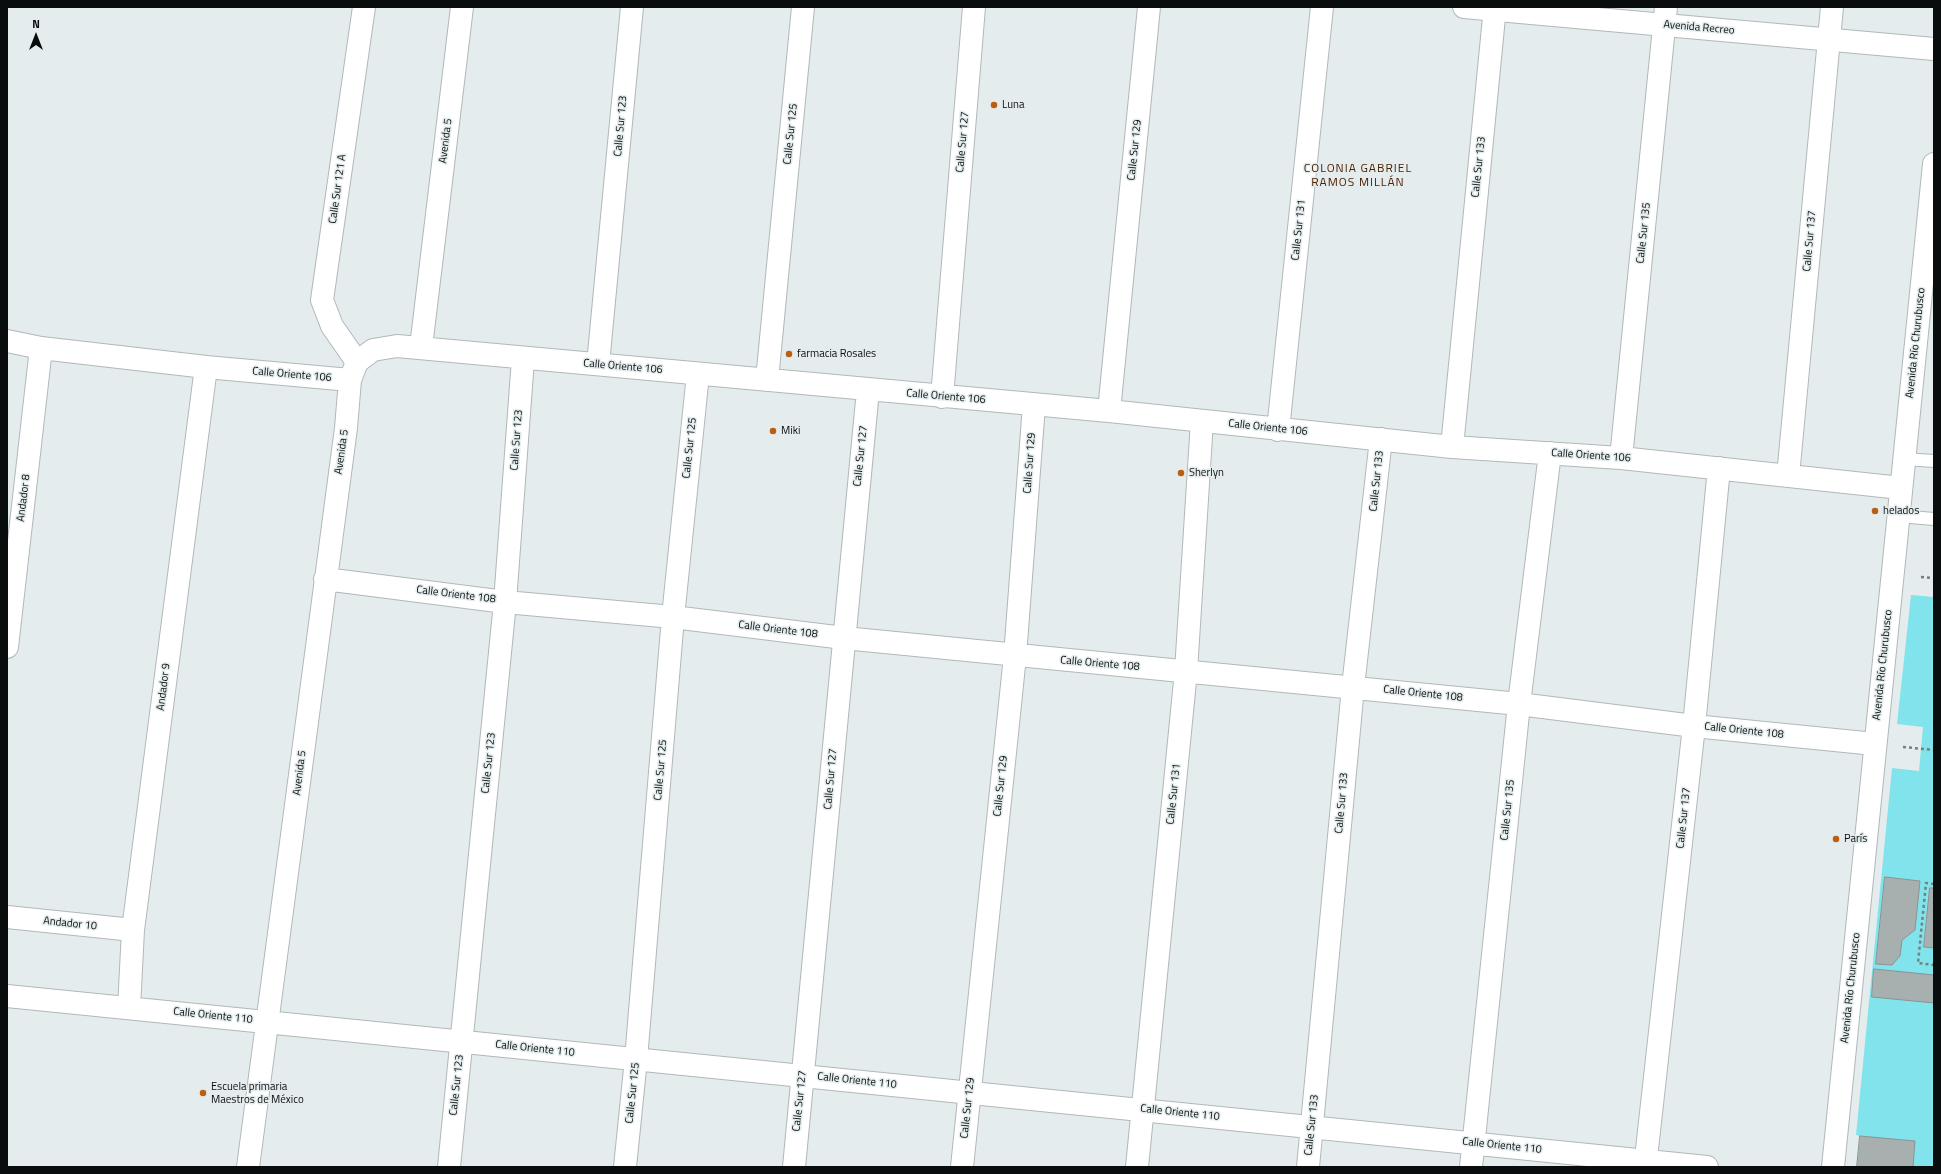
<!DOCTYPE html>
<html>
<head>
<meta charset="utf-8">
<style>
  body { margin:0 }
  #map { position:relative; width:1941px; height:1174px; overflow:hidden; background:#e4eced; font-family:"Titillium Web",sans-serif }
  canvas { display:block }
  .frame { position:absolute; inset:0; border:8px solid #0a0d0d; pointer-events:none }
  .north { position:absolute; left:16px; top:16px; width:40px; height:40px; -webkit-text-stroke:3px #e4eced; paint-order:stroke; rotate:0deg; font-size:11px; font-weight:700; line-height:16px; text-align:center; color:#0a0d0d }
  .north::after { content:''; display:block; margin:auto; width:14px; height:18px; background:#0a0d0d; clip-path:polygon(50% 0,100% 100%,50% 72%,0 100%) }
</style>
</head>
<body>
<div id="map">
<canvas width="1941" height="1174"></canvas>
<div class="frame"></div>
<div class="north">N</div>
</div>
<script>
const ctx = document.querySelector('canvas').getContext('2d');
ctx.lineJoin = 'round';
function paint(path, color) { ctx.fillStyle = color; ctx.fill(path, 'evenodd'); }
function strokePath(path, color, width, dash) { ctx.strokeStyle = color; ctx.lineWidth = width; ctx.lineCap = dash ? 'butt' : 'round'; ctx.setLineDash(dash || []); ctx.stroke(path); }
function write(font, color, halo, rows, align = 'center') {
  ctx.font = font + ' "Titillium Web",sans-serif'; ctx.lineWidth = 3; ctx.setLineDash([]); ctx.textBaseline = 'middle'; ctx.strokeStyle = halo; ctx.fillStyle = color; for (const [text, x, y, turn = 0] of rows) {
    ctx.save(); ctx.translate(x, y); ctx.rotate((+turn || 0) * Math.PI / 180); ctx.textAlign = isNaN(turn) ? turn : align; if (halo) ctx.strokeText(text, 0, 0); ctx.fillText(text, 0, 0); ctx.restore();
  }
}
paint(new Path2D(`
  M1911,595L1934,597V1167H1857L1860,1136L1856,1135L1892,768L1919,771L1923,727L1897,724Z`), '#81e3eb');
const building = new Path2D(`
  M1885,877L1920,881L1915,930L1902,940L1900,956L1892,965L1876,964Z
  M1930,888H1934V948L1924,947Z
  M1874,969L1934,975V1003L1872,997Z
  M1860,1136L1915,1141L1913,1167H1857Z`);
paint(building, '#a7afaf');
strokePath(building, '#8c9394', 1);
const service = new Path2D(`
  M1904,459L1934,461
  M1898,516L1934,519`);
const minor = new Path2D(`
  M7,341L41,348L206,367L350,380
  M421,347L462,7
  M357,362L332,326L322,300L364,7
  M598,364L632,7
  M767,380L803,7
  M942,397L974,7
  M1109,411L1149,7
  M1278,430L1322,7
  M1452,447L1495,7
  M1621,458L1666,7
  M1788,476L1832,7
  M325,579L505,602L673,617L844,638L1519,704L1694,726L1875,744
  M7,647L41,348
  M7,917L133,930
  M7,996L1707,1167
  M129,1008L133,930L206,367
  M248,1167L346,428L350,380L357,362L373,350L397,346L1109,411L1452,447L1621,458L1901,488
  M449,1167L505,602L523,359
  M625,1167L636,1059L673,617L698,374
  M794,1167L868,390
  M962,1167L1015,656L1034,405
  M1137,1167L1186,671L1202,421
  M1308,1167L1353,687L1381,439
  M1471,1167L1519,704L1550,453
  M1645,1167L1694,726L1719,468`);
const tertiary = new Path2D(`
  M1464,7L1934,49`);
const secondary = new Path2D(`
  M1833,1167L1934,164`);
strokePath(service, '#b1b8b9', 14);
strokePath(minor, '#b1b8b9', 24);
strokePath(tertiary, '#b1b8b9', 24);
strokePath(secondary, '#b1b8b9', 24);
strokePath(new Path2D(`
  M1921,577L1934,578
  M1903,747L1934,750
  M1934,884L1926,883L1918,963L1934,965`), '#797e7f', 2.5, [3, 3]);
strokePath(service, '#fff', 12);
strokePath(minor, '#fff', 22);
strokePath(tertiary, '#fff', 22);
strokePath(secondary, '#fff', 22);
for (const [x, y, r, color] of [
  [994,105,4,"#bc5e11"],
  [789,354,4,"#bc5e11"],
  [773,431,4,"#bc5e11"],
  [1181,473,4,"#bc5e11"],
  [1875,511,4,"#bc5e11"],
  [1836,839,4,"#bc5e11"],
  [203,1093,4,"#bc5e11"]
]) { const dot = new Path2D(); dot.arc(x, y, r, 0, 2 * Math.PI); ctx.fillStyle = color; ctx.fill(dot); strokePath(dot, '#e4eced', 1.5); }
write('11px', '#0a0d0d', '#e4eced', [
  ["Avenida Recreo",1699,28,5],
  ["Calle Sur 123",621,126,-85],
  ["Calle Sur 125",791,134,-84],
  ["Avenida 5",446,141,-83],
  ["Calle Sur 127",963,142,-85],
  ["Calle Sur 129",1135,150,-84],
  ["Calle Sur 133",1479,167,-84],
  ["Calle Sur 121 A",338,189,-82],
  ["Calle Sur 131",1299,230,-84],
  ["Calle Sur 135",1644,233,-84],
  ["Calle Sur 137",1810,241,-85],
  ["Avenida Río Churubusco",1916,343,-84],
  ["Calle Oriente 106",623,367,5],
  ["Calle Oriente 106",292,375,5],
  ["Calle Oriente 106",946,397,5],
  ["Calle Oriente 106",1268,428,6],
  ["Calle Sur 123",517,440,-86],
  ["Calle Sur 125",690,448,-84],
  ["Avenida 5",342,452,-82],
  ["Calle Sur 127",861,456,-84],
  ["Calle Oriente 106",1591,456,4],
  ["Calle Sur 129",1030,463,-86],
  ["Calle Sur 133",1377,481,-84],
  ["Andador 8",24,498,-83],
  ["Calle Oriente 108",456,595,7],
  ["Calle Oriente 108",778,630,7],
  ["Calle Oriente 108",1100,664,5],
  ["Avenida Río Churubusco",1883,665,-84],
  ["Andador 9",164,687,-83],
  ["Calle Oriente 108",1423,694,6],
  ["Calle Oriente 108",1744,731,6],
  ["Calle Sur 123",489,763,-84],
  ["Calle Sur 125",661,770,-85],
  ["Avenida 5",300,773,-83],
  ["Calle Sur 127",831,779,-85],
  ["Calle Sur 129",1001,786,-84],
  ["Calle Sur 131",1174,794,-84],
  ["Calle Sur 133",1342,803,-85],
  ["Calle Sur 135",1508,810,-84],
  ["Calle Sur 137",1684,818,-84],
  ["Andador 10",70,924,6],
  ["Avenida Río Churubusco",1851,988,-84],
  ["Calle Oriente 110",213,1016,6],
  ["Calle Oriente 110",535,1049,6],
  ["Calle Oriente 110",857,1081,6],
  ["Calle Sur 123",457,1085,-84],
  ["Calle Sur 125",633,1093,-84],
  ["Calle Sur 127",800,1101,-84],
  ["Calle Sur 129",968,1108,-84],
  ["Calle Oriente 110",1180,1113,6],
  ["Calle Sur 133",1312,1125,-84],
  ["Calle Oriente 110",1502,1146,6]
]);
write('11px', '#0a0d0d', '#e4eced', [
  ["Luna",1002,105],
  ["farmacia Rosales",797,354],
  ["Miki",781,431],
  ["Sherlyn",1189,473],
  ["helados",1883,511],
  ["París",1844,839],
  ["Escuela primaria",211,1087],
  ["Maestros de México",211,1100]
], 'left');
ctx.letterSpacing = '1px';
write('12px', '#4d2100', '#e4eced', [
  ["COLONIA GABRIEL",1358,169],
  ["RAMOS MILLÁN",1358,183]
]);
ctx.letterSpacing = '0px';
</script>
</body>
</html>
